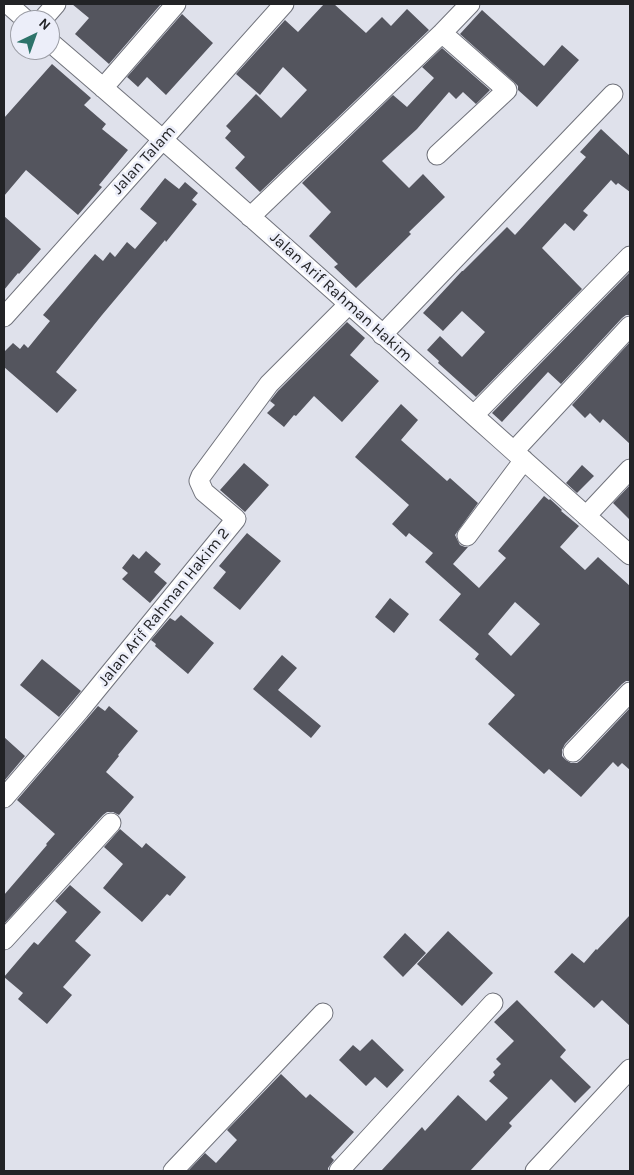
<!DOCTYPE html>
<html>
<head>
<meta charset="utf-8">
<style>
  body { margin:0 }
  #map { position:relative; width:634px; height:1175px; overflow:hidden; background:#dfe1eb; font-family:Karla,sans-serif }
  canvas { display:block }
  .frame { position:absolute; inset:0; border:5px solid #222326; pointer-events:none }
  .north { position:absolute; left:10px; top:10px; width:50px; height:50px; box-sizing:border-box; background:#eceef9; border:1px solid #9b9da5; border-radius:50%; rotate:42deg; font-size:14px; font-weight:700; line-height:20px; text-align:center; color:#222326 }
  .north::after { content:''; display:block; margin:auto; width:18px; height:22px; background:#2d736a; clip-path:polygon(50% 0,100% 100%,50% 72%,0 100%) }
</style>
</head>
<body>
<div id="map">
<canvas width="634" height="1175"></canvas>
<div class="frame"></div>
<div class="north">N</div>
</div>
<script>
const ctx = document.querySelector('canvas').getContext('2d');
ctx.lineJoin = 'round';
function paint(path, color) { ctx.fillStyle = color; ctx.fill(path, 'evenodd'); }
function strokePath(path, color, width, dash) { ctx.strokeStyle = color; ctx.lineWidth = width; ctx.lineCap = dash ? 'butt' : 'round'; ctx.setLineDash(dash || []); ctx.stroke(path); }
function write(font, color, halo, rows, align = 'center') {
  ctx.font = font + ' Karla,sans-serif'; ctx.lineWidth = 5; ctx.setLineDash([]); ctx.textBaseline = 'middle'; ctx.strokeStyle = halo; ctx.fillStyle = color; for (const [text, x, y, turn = 0] of rows) {
    ctx.save(); ctx.translate(x, y); ctx.rotate((+turn || 0) * Math.PI / 180); ctx.textAlign = isNaN(turn) ? turn : align; if (halo) ctx.strokeText(text, 0, 0); ctx.fillText(text, 0, 0); ctx.restore();
  }
}
paint(new Path2D(`
  M72,4H161L109,64L75,34L89,18Z
  M324,4H334L366,33L382,17L391,26L407,9L429,30L260,192L235,168L245,157L225,138L231,131L226,126L256,94L281,118L307,90L283,67L260,95L236,74L285,20L298,32Z
  M482,10L544,66L562,45L579,60L537,107L518,90V86L514,82L460,34Z
  M182,14L213,43L166,95L147,77L138,87L127,77Z
  M442,48L490,90L476,104L463,92L456,99L449,92L417,129L382,161L409,188L423,174L445,197L409,232L411,234L356,288L334,267L338,264L309,236L331,212L302,183L393,95L407,107L434,78L422,67Z
  M52,64L91,98L84,105L106,124L102,129L128,150L99,185L102,187L78,215L26,170L4,196V118Z
  M601,129L630,156V192L618,183L616,185L611,180L583,211L588,215L574,231L565,223L542,248L582,289L476,397L438,363L439,361L427,350L440,336L462,357L485,332L462,311L443,331L423,313L462,271H463L507,227L515,235L586,157L580,152Z
  M165,178L179,189L185,182L198,193L192,200L197,204L166,242L165,240L102,315L56,372L77,390L57,413L4,367V352L13,343L20,349L24,344L28,348L50,321L43,315L95,254L103,261L110,252L115,257L127,242L135,249L157,223L140,209Z
  M4,216L41,249L19,274L18,273L4,290Z
  M630,272V315H626L622,318L561,384L548,372L502,422L492,413Z
  M347,322L365,338L350,355L379,381L342,422L314,396L296,416L294,415L284,427L267,413L275,405L270,401L278,391Z
  M630,342V444L603,419L600,423L590,413L585,418L572,405Z
  M401,404L418,420L401,440L447,481L450,478L478,503L455,535L460,545L465,547H468L453,564L479,588L506,558L498,551L544,496L549,500L550,499L562,510L561,511L579,526L560,547L585,570L598,557L630,586V681H626L622,684L565,744L562,750V756L566,760L571,763H577L581,760L630,708V770L622,763L618,767L613,762L581,797L549,769L544,774L488,724L515,695L475,659L479,654L439,620L461,594L425,562L433,553L409,533L406,537L392,524L409,505L355,457ZM515,602L540,624L511,656L488,634Z
  M244,463L269,485L245,512L220,490Z
  M582,465L594,476L577,493L566,483Z
  M630,485V520L613,503Z
  M247,533L281,561L240,610L213,588L226,572L219,566Z
  M146,551L161,564L154,572L167,583L150,603L122,579L128,573L122,568L133,554L139,559Z
  M390,598L409,614L394,633L375,617Z
  M181,615L214,643L188,674L155,646L156,644L151,640L170,618L175,621Z
  M282,655L297,668L278,690L321,726L311,738L253,689Z
  M42,659L81,691L59,717L20,685Z
  M98,706L105,711L109,706L138,731L118,755L119,756L106,772L134,797L119,815L113,812H107L103,815L4,924V895L47,845L46,844L55,834L17,800Z
  M4,737L25,756L4,781Z
  M120,829L142,848L146,843L186,877L170,896L167,894L142,922L103,888L123,864L104,847Z
  M70,885L101,912L75,941L91,955L63,987L72,995L47,1024L18,999L23,993L4,977L34,942L38,945L67,912L55,901Z
  M630,915V1026L602,1000L594,1008L554,972L572,953L584,963L596,949L597,950Z
  M448,931L493,973L462,1006L417,964Z
  M405,933L426,953L403,977L383,957Z
  M517,1000L566,1050L560,1057L591,1087L575,1103L551,1079L509,1123L512,1126L470,1171H381L422,1127L425,1131L458,1095L486,1121L508,1098L489,1081L495,1075L493,1072L501,1064L496,1059L514,1041L494,1022Z
  M372,1039L404,1070L387,1088L375,1077L366,1086L339,1060L353,1045L360,1051Z
  M281,1074L306,1098L310,1094L354,1132L331,1157L334,1160L328,1168V1171H188L205,1153L216,1163L237,1140L227,1130Z`), '#54555e');
const street = new Path2D(`
  M8,4L26,20
  M42,20L56,4
  M50,42C246,210 437,383 630,555
  M103,88L176,4
  M437,155L507,90L442,33
  M250,217L442,33L470,4
  M4,317L284,4
  M382,335L613,94
  M474,415L630,256
  M514,451L630,326
  M586,516L630,469
  M467,536L524,460
  M573,752L630,692
  M4,798L79,711L236,519L204,492L199,481L201,476L269,384L349,304
  M4,940L111,823
  M173,1171L323,1013
  M339,1171L493,1003
  M535,1171L630,1069`);
strokePath(street, '#70727b', 21);
strokePath(street, '#fff', 19);
write('16px', '#222326', '#eceef9', [
  ["Jalan Talam",144,160,-48],
  ["Jalan Arif Rahman Hakim",341,297,42],
  ["Jalan Arif Rahman Hakim 2",164,607,-51]
]);
</script>
</body>
</html>
